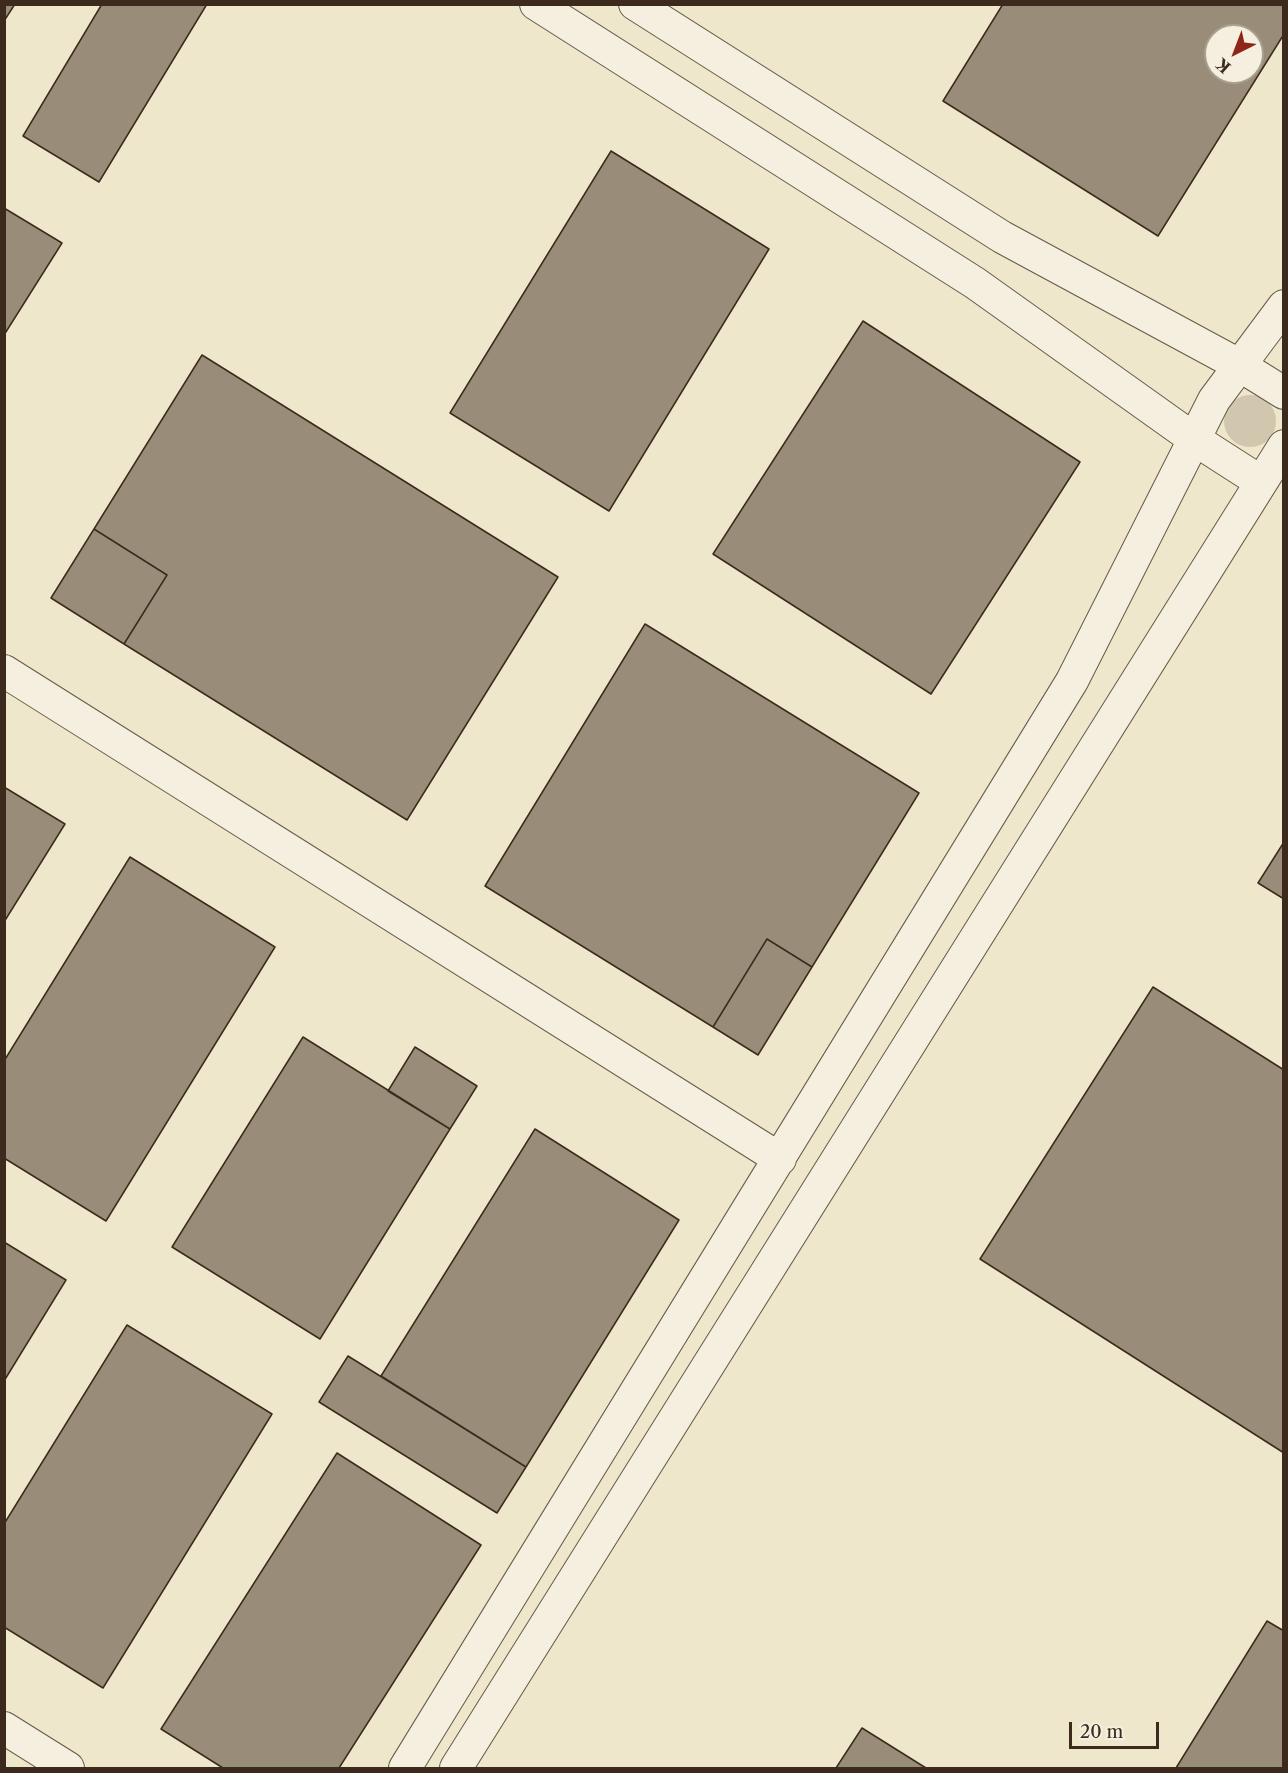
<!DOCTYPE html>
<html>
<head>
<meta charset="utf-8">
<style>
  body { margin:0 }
  #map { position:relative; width:1288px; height:1773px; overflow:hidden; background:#eee7cc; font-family:"Libre Caslon Text",serif }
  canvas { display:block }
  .frame { position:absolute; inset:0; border:6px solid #3c2a1c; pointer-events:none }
  .north { position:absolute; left:1204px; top:24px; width:60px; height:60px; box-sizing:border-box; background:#f4efde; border:2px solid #aaa090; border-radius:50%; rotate:222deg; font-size:16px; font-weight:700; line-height:24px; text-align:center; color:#3c2a1c }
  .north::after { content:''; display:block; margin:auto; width:21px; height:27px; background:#8f2418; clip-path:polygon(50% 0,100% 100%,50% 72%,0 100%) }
  .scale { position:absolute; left:1069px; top:1722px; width:90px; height:27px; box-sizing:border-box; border:3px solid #3c2a1c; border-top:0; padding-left:8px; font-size:18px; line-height:21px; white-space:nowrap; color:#3c2a1c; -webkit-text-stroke:4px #f4efde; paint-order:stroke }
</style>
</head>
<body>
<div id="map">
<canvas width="1288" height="1773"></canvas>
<div class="frame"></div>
<div class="north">K</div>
<div class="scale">20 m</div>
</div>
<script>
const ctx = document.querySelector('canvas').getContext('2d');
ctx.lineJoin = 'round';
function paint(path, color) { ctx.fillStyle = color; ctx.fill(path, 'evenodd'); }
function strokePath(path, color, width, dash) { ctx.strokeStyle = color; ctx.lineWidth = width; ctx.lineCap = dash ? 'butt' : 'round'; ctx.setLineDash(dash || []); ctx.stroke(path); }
paint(new Path2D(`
  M1224 421a26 26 0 1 1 52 0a26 26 0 1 1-52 0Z`), '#d0c7ae');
const building = new Path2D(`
  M4,4H15L4,21Z
  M102,4H207L99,182L23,136Z
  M1003,4H1284V34L1158,236L943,101ZM1216,36H1252V72H1216Z
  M611,151L769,249L609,511L450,413Z
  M4,208L62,243L4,335Z
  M863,321L1080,462L931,694L713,554Z
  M202,355L558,577L407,820L124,644L167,575L94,529Z
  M94,529L167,575L124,644L51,598Z
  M645,624L919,793L812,967L767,939L713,1027L485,886Z
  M4,787L65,824L4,922Z
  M1284,842V899L1258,883Z
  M130,857L275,947L106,1221L4,1158V1061Z
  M767,939L812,967L758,1055L713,1027Z
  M1153,987L1284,1070V1453L980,1259Z
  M303,1037L450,1129L320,1339L172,1247Z
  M415,1047L477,1086L450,1129L388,1091Z
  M535,1129L679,1220L526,1467L381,1376Z
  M4,1242L66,1280L4,1381Z
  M127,1325L272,1414L103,1688L4,1627V1524Z
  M348,1356L526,1467L497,1513L319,1402Z
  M337,1453L481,1545L339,1768H223L161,1729Z
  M1267,1621L1284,1631V1768H1176Z
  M862,1728L926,1768H836Z`);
paint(building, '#998c78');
strokePath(building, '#3c2a1c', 1.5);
const minor = new Path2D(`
  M536,4L975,283L1194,439L1261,482
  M635,4L1002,237L1239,365L1284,393
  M4,671L780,1159
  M4,1728L68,1768
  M405,1768L1072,681L1214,400L1284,306
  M456,1768L1284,446`);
strokePath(minor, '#685948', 34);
strokePath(minor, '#f4efde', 32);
</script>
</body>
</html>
